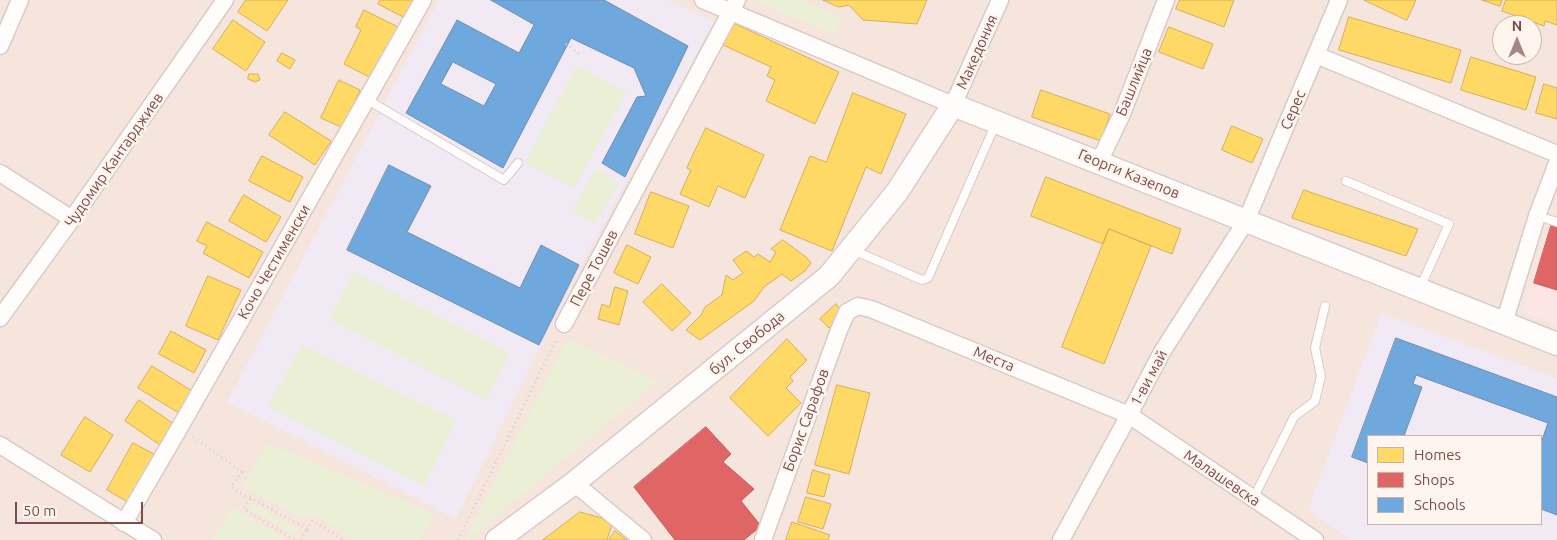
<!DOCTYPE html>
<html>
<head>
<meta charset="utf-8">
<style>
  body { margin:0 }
  #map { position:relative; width:1557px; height:540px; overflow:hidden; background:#f8f0ec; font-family:Ubuntu,sans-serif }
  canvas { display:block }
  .legend { position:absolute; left:1367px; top:435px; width:175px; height:90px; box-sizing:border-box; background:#fff5ef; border:1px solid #cab2ac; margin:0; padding:6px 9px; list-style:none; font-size:15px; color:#7b4d48 }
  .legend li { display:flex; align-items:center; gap:10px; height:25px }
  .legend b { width:25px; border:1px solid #cab2ac }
  .north { position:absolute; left:1492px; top:15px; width:50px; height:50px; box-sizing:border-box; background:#fff5ef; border:1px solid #cab2ac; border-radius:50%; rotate:0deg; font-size:14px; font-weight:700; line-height:20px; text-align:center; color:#7b4d48 }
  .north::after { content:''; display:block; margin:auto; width:18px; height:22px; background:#a78681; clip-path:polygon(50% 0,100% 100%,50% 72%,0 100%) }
  .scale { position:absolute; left:15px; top:502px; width:128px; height:22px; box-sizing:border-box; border:2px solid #7b4d48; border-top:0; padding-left:6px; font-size:15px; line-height:18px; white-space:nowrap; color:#7b4d48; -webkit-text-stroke:4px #fff5ef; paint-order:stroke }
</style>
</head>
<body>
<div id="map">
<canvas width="1557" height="540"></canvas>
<ul class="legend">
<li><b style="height:14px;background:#ffd966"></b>Homes</li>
<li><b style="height:14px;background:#e06666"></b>Shops</li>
<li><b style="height:14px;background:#6fa8dc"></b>Schools</li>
</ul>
<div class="north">N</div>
<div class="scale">50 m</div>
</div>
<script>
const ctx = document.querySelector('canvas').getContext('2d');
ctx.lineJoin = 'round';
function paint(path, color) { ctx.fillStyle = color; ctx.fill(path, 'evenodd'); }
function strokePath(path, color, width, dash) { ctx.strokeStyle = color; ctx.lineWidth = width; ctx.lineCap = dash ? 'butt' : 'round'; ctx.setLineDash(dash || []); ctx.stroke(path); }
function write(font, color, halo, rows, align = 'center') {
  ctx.font = font + ' Ubuntu,sans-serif'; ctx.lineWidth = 5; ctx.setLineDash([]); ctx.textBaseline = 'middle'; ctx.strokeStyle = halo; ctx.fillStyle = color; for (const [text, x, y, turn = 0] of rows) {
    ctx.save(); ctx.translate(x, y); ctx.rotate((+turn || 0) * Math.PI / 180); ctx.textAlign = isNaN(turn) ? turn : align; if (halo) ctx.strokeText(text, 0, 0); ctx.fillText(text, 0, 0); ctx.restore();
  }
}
paint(new Path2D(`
  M0,0H1557V540H0ZM1502,25H1532V55H1502ZM1368,436H1541V524H1368Z`), '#f6e5dd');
paint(new Path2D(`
  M1549,224L1557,226V325L1522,312Z`), '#fce5e2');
paint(new Path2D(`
  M439,0H667L714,21L576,274L456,519L227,402Z
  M1381,313L1557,378V540H1351L1308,510ZM1368,436H1541V524H1368Z`), '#f1e9f4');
paint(new Path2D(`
  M755,0H801L842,17L835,35L755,1Z
  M577,65L626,93L574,188L525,163Z
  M596,169L619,182L595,224L572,211Z
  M353,272L510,353L486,400L329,319Z
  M567,339L658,381L468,540H465Z
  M302,345L456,420L424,486L268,406Z
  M268,443L435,514L420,540H355L312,514L304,520L242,486Z
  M253,502L299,529L295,535L249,509Z
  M232,507L287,540H212Z`), '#eaefd5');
const homes = new Path2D(`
  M246,0H288L267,31L238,12Z
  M380,0H415L405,18L378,4Z
  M823,0H927L917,24L863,20L849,5L839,7Z
  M1180,0H1234L1224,27L1176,9Z
  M1364,0H1416L1407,20Z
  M1482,0H1502L1500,6Z
  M1506,0H1557V25L1545,21L1544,26L1502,11Z
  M364,10L398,27L371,78L344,64L361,30L356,27Z
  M1349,17L1461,50L1451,83L1339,50Z
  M233,20L265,42L246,71L213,49Z
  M733,23L839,72L815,124L766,101L775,80L767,76L771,67L723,45Z
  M1169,27L1213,44L1203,69L1159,52Z
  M282,53L295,60L290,69L277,61Z
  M1471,57L1536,77L1526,110L1461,90Z
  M249,74H258L260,80L255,82L248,79Z
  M339,80L360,90L343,128L321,118Z
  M1544,84L1557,88V119L1536,113Z
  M1041,90L1110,114L1101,141L1032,117Z
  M853,93L906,114L881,174L866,167L832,251L780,230L810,156L826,162Z
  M285,112L331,141L315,165L269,135Z
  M1232,126L1263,139L1252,163L1222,150Z
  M706,128L764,155L745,198L718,186L709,207L680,194L691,170L687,168Z
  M262,156L303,177L290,202L249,181Z
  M1046,177L1181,229L1172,254L1109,229L1103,244L1031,216Z
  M1304,190L1418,229L1406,256L1292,218Z
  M651,192L689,206L673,248L635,234Z
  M244,195L281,217L266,242L229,221Z
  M207,222L263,252L249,278L203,253L207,246L197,241Z
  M1109,229L1151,246L1104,364L1062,347Z
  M783,240L806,257L811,263L805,271L791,281L782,274L764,287L754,301L700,340L686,330L701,315L705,307L722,295L726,275L733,280L743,273L733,260L746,251L754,257L758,254L770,262L776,252L771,249Z
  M627,245L651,257L638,284L614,273Z
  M208,276L241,290L218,340L186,326Z
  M662,284L691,313L672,331L643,302Z
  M615,287L628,291L619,325L598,319L602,304L609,307Z
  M836,304L844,314L829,328L820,319Z
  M171,331L206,350L194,373L159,354Z
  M787,339L807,360L790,377L793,381L786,388L801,403L768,436L730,398Z
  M152,366L192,391L179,413L138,388Z
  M837,385L870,393L849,474L815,465Z
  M139,400L174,424L160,445L125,421Z
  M85,417L113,435L90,472L61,455Z
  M133,443L154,454L128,502L107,490Z
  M813,470L830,475L824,497L807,493Z
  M806,497L831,504L823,529L798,522Z
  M580,512L613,521L607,540H543Z
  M792,522L830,535L828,540H786Z
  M615,531L627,540H609Z`);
paint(homes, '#ffd966');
strokePath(homes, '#d7af5d', 1);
const shops = new Path2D(`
  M1551,226L1557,228V290L1534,283Z
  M706,427L731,454L723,462L754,489L741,501L761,526L744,540H675L634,487Z`);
paint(shops, '#e06666');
strokePath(shops, '#c25e5d', 1);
const schools = new Path2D(`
  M491,0H604L688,46L625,177L602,163L637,97L646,96L634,68L571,38L503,168L406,113L457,20L519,53L534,25ZM453,62L496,84L484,106L441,84Z
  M389,165L431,186L407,232L520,288L541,245L579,265L539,345L347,250Z
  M1396,338L1557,397V515L1541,509V443L1548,423L1416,375L1413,384L1422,387L1404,436H1368V463L1352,457Z`);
paint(schools, '#6fa8dc');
strokePath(schools, '#738db0', 1);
const lane = new Path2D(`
  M366,99L504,180L518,163
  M1346,181L1449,224L1420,288
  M1537,216L1557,222
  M853,250L922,280L928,278L996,123
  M1253,499L1294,417L1315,401L1321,376L1315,348L1325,306`);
const street = new Path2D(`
  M703,0L953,105L1000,0
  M0,46L20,0
  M1316,55L1557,154
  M1099,162L1122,114L1166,0
  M0,173L72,219
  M0,318L72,219L225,0
  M1504,323L1537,216L1557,163
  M564,324L737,0
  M0,445L153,540
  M574,483L643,540
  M124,523L180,427L423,0
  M763,540L839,330L847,312L858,306L871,309L1129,415L1315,540
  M1061,540L1129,415L1162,352L1246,221L1339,0`);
const secondary = new Path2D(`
  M497,540L574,483L829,276L897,192L953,105L1557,344`);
strokePath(lane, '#d7cbc8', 10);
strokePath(street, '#d7cbc8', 19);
strokePath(secondary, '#d9ccca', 25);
strokePath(new Path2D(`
  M566,44L582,56
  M193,437L242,472L231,487L307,529L313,520L343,540
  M251,499L244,509L295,540
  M301,540L307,529
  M458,540L557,338`), '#dccfcd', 3, [1, 4]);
strokePath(lane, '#fefdfc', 8);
strokePath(street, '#fefdfc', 16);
strokePath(secondary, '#fefdfc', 22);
write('15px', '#7b4d48', '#fff5ef', [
  ["Македония",977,52,-66],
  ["Башлийца",1134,82,-68],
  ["Серес",1293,110,-67],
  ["Чудомир Кантарджиев",114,160,-55],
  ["Георги Казепов",1129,174,22],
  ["Кочо Честименски",274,262,-60],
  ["Пере Тошев",594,268,-62],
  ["бул. Свобода",747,343,-39],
  ["Места",994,359,22],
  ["1-ви май",1149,378,-62],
  ["Борис Сарафов",806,420,-70],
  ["Малашевска",1222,478,34]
]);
</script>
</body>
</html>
